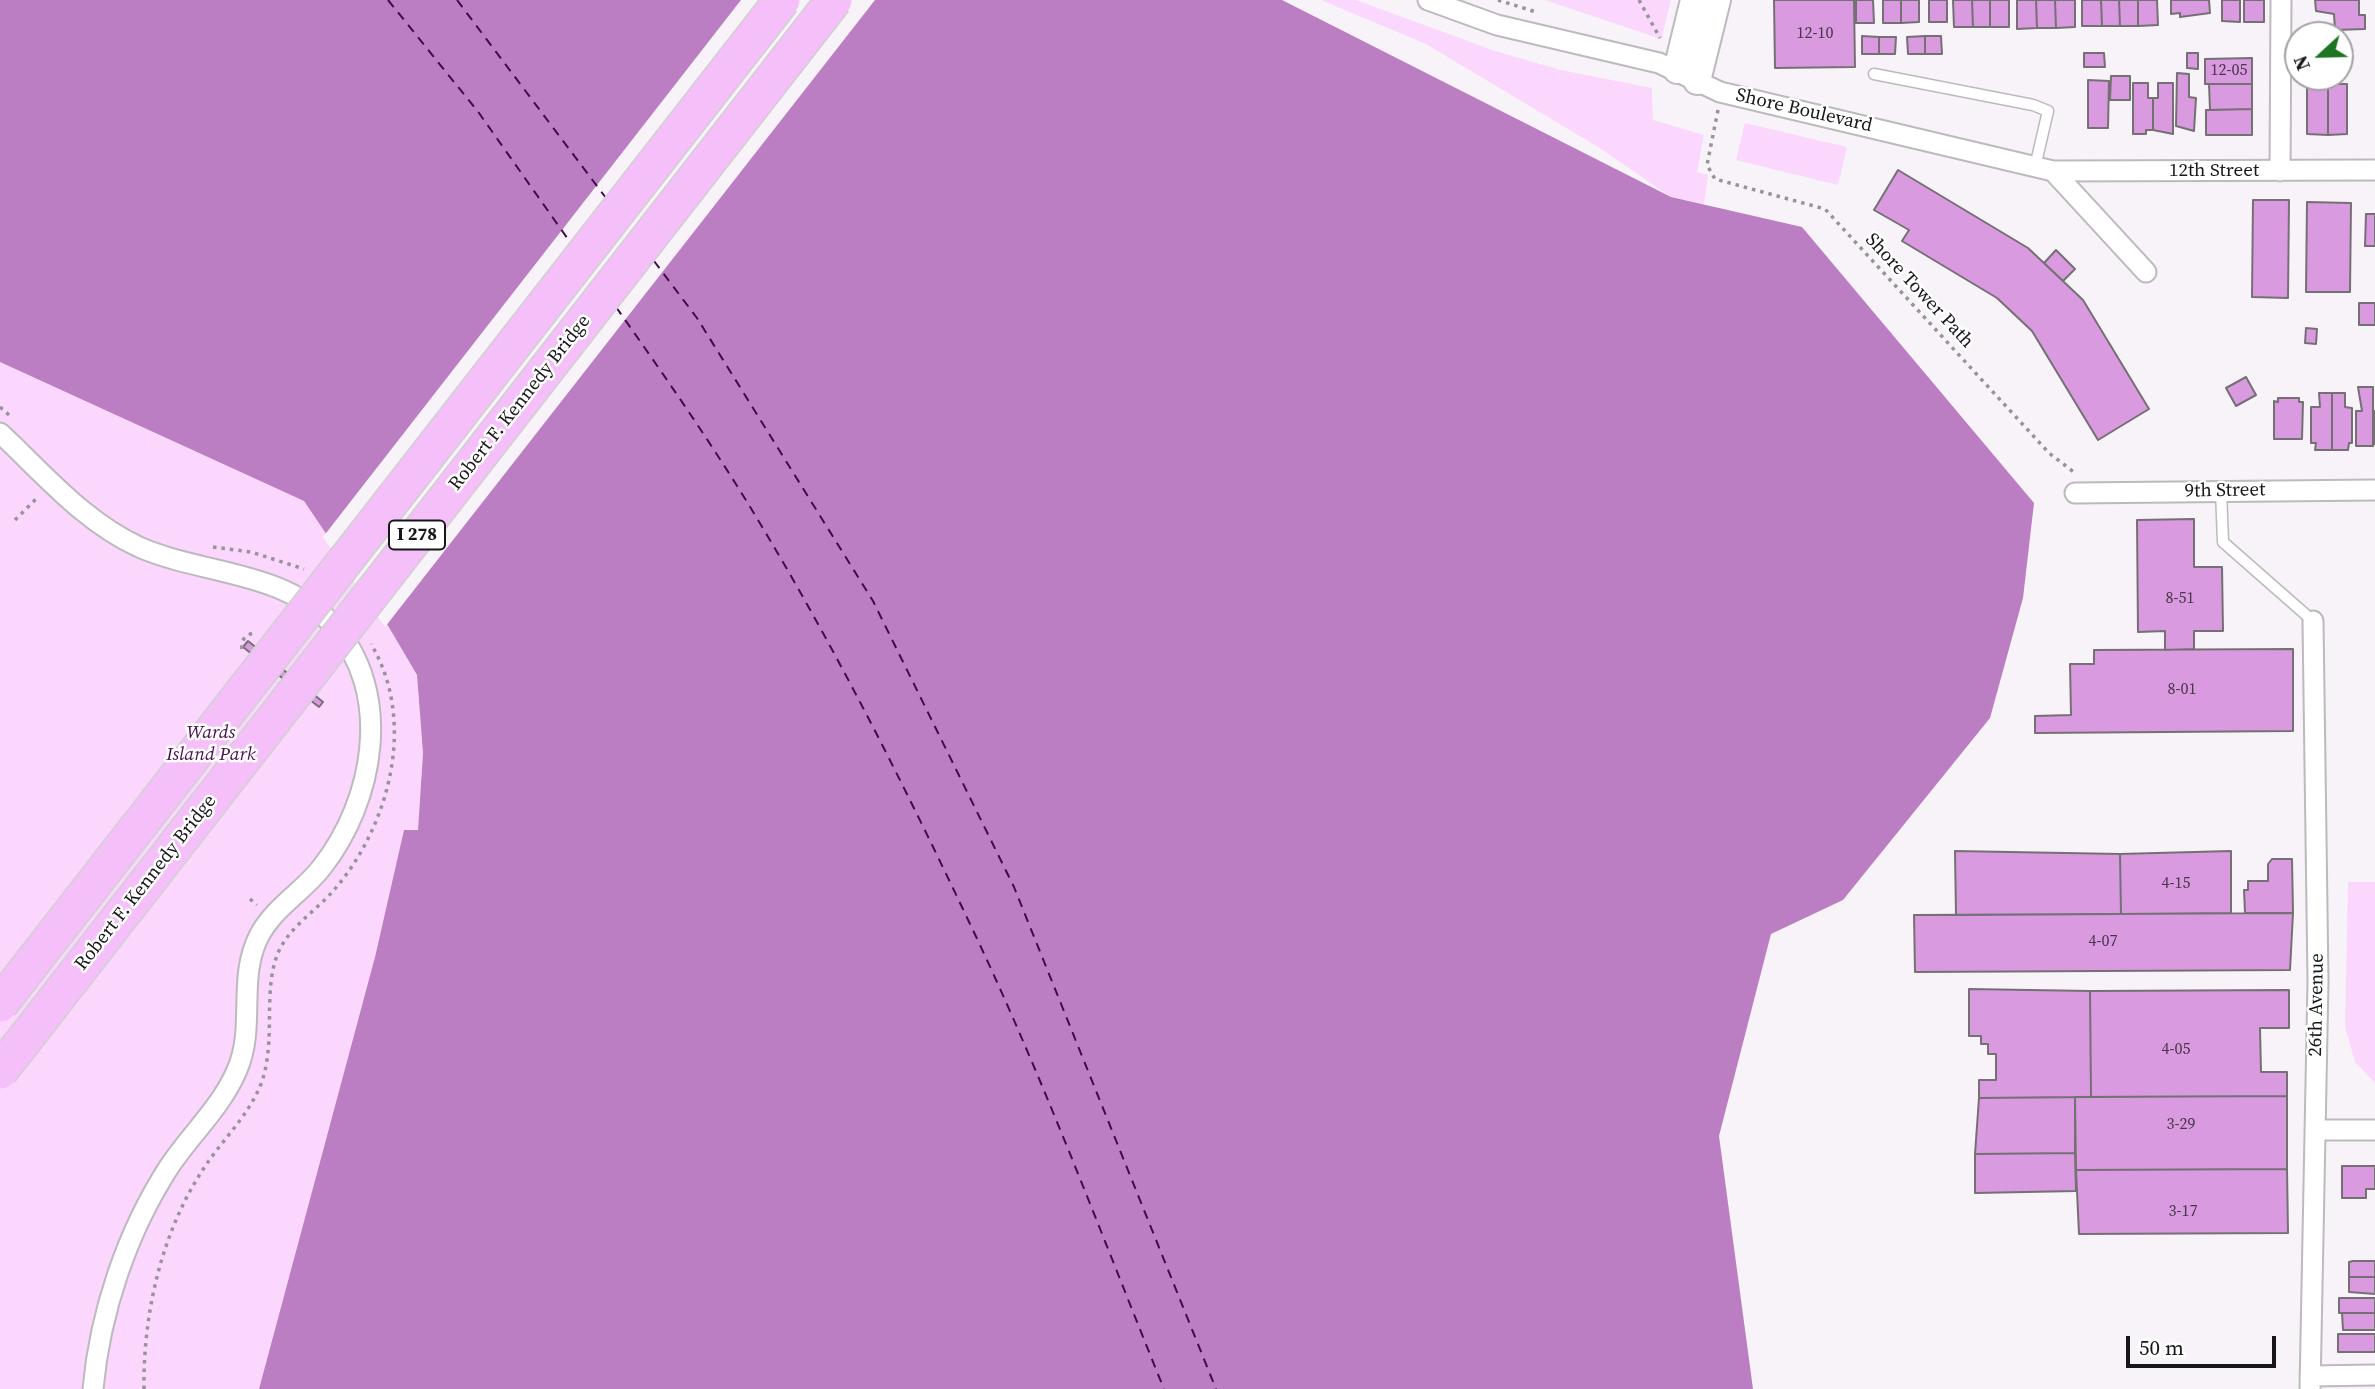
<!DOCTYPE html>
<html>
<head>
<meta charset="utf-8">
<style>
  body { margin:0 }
  #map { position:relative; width:2375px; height:1389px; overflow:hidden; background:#f8f3f8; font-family:"Source Serif 4",serif }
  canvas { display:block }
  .north { position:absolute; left:2284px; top:21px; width:70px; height:70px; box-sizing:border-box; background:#fff; border:2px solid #a2a2a3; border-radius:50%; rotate:248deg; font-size:19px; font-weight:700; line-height:28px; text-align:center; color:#171618 }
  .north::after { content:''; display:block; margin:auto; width:24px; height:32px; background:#1c7522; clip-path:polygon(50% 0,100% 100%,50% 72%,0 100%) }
  .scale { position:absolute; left:2126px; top:1336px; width:150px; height:32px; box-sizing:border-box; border:4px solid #171618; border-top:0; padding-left:9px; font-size:21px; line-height:24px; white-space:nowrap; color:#171618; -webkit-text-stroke:5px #fff; paint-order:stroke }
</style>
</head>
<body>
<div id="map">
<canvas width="2375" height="1389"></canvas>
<div class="north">N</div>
<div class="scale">50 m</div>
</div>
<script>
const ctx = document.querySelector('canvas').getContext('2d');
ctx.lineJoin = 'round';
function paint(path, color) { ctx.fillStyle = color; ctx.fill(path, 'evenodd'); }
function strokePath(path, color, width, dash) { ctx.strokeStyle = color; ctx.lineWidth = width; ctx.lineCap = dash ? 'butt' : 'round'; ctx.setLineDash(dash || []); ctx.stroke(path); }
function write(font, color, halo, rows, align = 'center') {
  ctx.font = font + ' "Source Serif 4",serif'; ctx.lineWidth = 5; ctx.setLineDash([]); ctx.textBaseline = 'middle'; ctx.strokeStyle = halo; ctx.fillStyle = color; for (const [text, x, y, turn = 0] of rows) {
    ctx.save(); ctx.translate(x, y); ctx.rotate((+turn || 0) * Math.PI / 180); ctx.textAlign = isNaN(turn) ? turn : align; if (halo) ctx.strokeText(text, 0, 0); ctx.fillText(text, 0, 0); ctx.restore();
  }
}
paint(new Path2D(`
  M1321,0H1356L1495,51L1561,70L1652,88L1653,120L1704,135L1697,172L1708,175L1704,204L1671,197L1598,147L1426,44Z
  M1545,0H1671L1661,39Z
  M1745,123L1847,147L1838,185L1736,160Z
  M0,362L304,501L387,624L417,675L423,753L418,830L404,831L375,957L259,1389H0Z
  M2348,882H2375V1083L2355,1062L2345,1027Z`), '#fbd7fe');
paint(new Path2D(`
  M0,0H1282L1671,197L1802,227L2034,503L2023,598L1990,718L1843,900L1771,934L1719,1136L1753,1389H259L375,957L404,830H418L423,753L417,675L387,624L304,501L0,362Z`), '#bc7ec2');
paint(new Path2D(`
  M741,0H875L385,627L323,537Z`), '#f8f3f8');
strokePath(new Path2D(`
  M388,0L479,113L570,242
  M457,0L606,198
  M654,261L697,318L873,601L1014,887L1216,1389
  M616,307C664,375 712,444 755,515C835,647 905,787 971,926C1043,1077 1101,1234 1164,1389`), '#43094a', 2, [9, 7]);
const building = new Path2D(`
  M1774,0H1854L1855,67L1775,68Z
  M1856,0H1873L1874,23H1856Z
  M1883,0H1901V23H1883Z
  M1901,0H1919V22L1901,23Z
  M1929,0H1947V22H1929Z
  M1953,0H1972L1973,27H1954Z
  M1972,0H1990V27H1973Z
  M1990,0H2009V27H1990Z
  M2017,0H2036L2037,28L2017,29Z
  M2036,0H2055L2056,28H2037Z
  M2055,0H2075V27L2056,28Z
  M2082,0H2101L2102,26H2082Z
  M2101,0H2119L2120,26H2102Z
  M2119,0H2138V26H2120Z
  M2138,0H2157L2158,25L2138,26Z
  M2171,0H2209L2210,13L2180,17V13L2171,14Z
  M2222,0H2240V22L2222,21Z
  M2244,0H2264V22H2244Z
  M2315,0H2359V15H2365V29L2335,30L2334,14L2316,11Z
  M1862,36L1879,37V54H1862Z
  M1925,36H1941L1942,54H1925Z
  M1925,36V54H1908L1907,37Z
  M1879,37H1896L1895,54H1879Z
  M2084,53H2104L2105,67H2084Z
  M2187,53H2198V69L2187,68Z
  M2252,58V84H2205V59Z
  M2177,73L2189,74V97L2196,98L2194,131L2176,126Z
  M2111,76H2130V100H2110Z
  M2088,80L2109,81L2108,128H2088Z
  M2133,83H2148V98H2153V130H2146V134H2133Z
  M2158,83H2173V134L2153,130V98H2158Z
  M2209,84H2252V109L2210,110Z
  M2307,84H2328V135L2307,134Z
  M2328,84H2347V134L2328,135Z
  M2252,109V135H2206V110Z
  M1898,170L2028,248L2083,300L2149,409L2098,440L2032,331L1997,298L1902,241L1909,230L1874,210Z
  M2253,200H2289L2288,298L2252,297Z
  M2307,202L2351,203L2350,292H2306Z
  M2366,214H2375V246H2365Z
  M2056,250L2075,269L2063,281L2044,263Z
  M2359,303H2375V325H2359Z
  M2306,328L2317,329L2316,344L2305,343Z
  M2246,377L2256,395L2236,406L2226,388Z
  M2358,387H2373V446H2356V411H2362Z
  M2319,393H2332V450H2315L2316,443H2311V407H2320Z
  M2332,393H2345V407L2352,408V443H2349L2348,450H2332Z
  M2278,398H2299V402H2303L2302,439H2274V401L2278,402Z
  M2373,411H2375V444H2373Z
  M2194,519V567H2222L2223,631H2194V649L2165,650V631L2138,632L2137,520Z
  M248,641L323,702L319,707L243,647Z
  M2293,649V731L2035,733V716L2071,715L2070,664H2094V650Z
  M1955,851L2120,854L2121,914L1956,915Z
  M2231,851V913L2121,914L2120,854Z
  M2272,859H2292L2293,913H2245L2244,890H2248V881H2268V864Z
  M2293,913L2290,970L1915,972L1914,915Z
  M1969,989L2090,991L2091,1097L1979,1098V1080H1996V1054H1988V1044H1981V1036H1969Z
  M2289,990V1028H2260L2261,1072H2287V1096L2091,1097L2090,991Z
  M2287,1096V1169L2076,1170L2075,1097Z
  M2075,1097V1153L1975,1154L1979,1098Z
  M2075,1153L2076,1191L1975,1193V1154Z
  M2342,1166H2375V1189H2366V1198H2342Z
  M2287,1169L2288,1233L2079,1234L2076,1170Z
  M2353,1261H2375V1277H2349V1262Z
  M2349,1277H2375V1294L2349,1292Z
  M2339,1298H2375V1313H2339Z
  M2342,1313H2375V1330H2343Z
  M2338,1334H2375V1352H2338Z`);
paint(building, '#da9ae0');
strokePath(building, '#747074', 2);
const lane = new Path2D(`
  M1874,74L2033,105L2048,111L2035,167
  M2221,491L2223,542L2313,621`);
const street = new Path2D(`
  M1428,0L1497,25L1659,63L1720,92L2053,171L2146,272
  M2053,171L2375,170
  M2280,171L2281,0
  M0,433C44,474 83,521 139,547C203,575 283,570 333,625C394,693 374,801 322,867C303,892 274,907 259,936C237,979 256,1027 237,1070C222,1106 191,1134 169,1167C127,1232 100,1312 93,1389
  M2075,493L2375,490
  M2315,1130H2375
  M2310,1376L2375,1375
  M2310,1389L2318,981L2313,621`);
const secondary = new Path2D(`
  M1677,70L1694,0
  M1697,81L1717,0`);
strokePath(lane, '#bdb9be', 13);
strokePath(street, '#bdb9be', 23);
strokePath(secondary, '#bdb9be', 30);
strokePath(new Path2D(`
  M1498,0L1536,12
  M1639,0L1660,38
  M1718,110L1707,165L1715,179L1825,209L2049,453L2075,473
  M0,407L9,415
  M15,520L39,496
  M213,547L251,552L304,569
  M250,899L257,905
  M144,1389C143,1315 161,1234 202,1171C220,1142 248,1117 261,1084C277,1040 262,992 278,953C289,927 316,911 334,890C390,825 417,721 371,644`), '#979498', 3.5, [3.5, 5]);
strokePath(lane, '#fff', 10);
strokePath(street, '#fff', 19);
strokePath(secondary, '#fff', 26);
const highwayBridge = new Path2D(`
  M0,1004L782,0
  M0,1071L834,0`);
strokePath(highwayBridge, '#d1d0d1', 38, []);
strokePath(new Path2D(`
  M242,649C241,640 245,635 254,633`), '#979498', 3.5, [3.5, 5]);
strokePath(highwayBridge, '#f5bff9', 35);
write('16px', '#48374a', null, [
  ["12-10",1815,34],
  ["12-05",2229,71],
  ["8-51",2180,599],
  ["8-01",2182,690],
  ["4-15",2176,884],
  ["4-07",2103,942],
  ["4-05",2176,1050],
  ["3-29",2181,1125],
  ["3-17",2183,1212]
]);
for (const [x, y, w] of [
  [417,535,56]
]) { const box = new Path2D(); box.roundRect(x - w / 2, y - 14.5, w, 29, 5); ctx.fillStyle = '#fff'; ctx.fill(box); strokePath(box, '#171618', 2); }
write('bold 18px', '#171618', null, [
  ["I 278",417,535]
]);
write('19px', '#171618', '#fff', [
  ["Shore Boulevard",1804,111,13],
  ["12th Street",2214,171],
  ["Shore Tower Path",1919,291,47],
  ["Robert F. Kennedy Bridge",520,403,-52],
  ["9th Street",2225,491,-1],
  ["Robert F. Kennedy Bridge",146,883,-52],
  ["26th Avenue",2317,1005,-89]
]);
write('italic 19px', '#4a1050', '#fff', [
  ["Wards",211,733],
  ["Island Park",211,755]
]);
</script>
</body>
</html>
